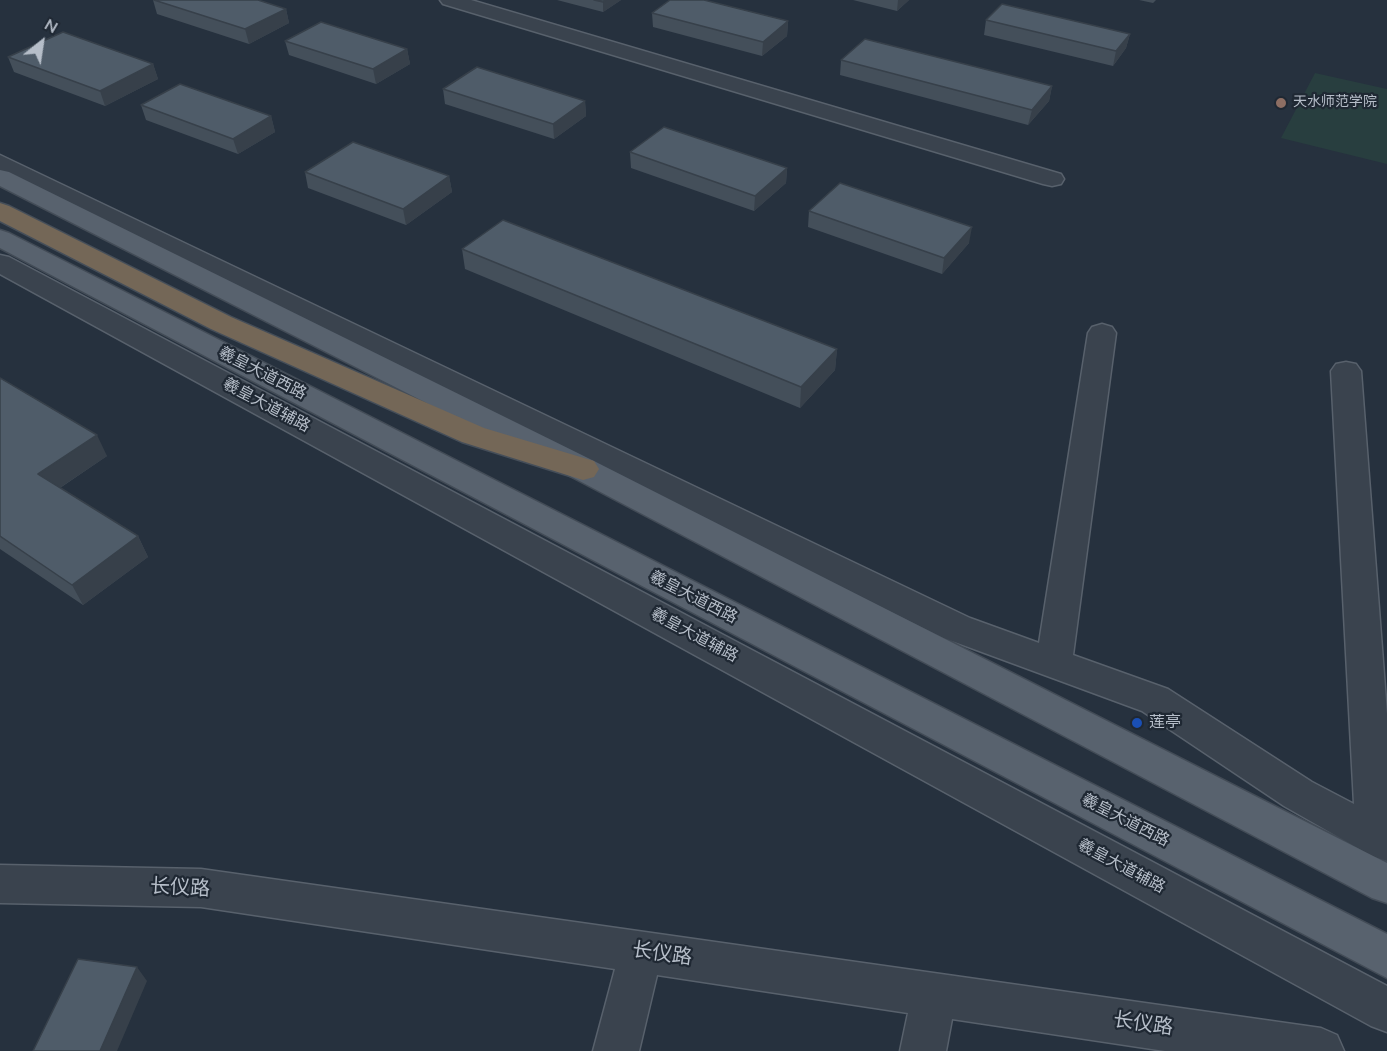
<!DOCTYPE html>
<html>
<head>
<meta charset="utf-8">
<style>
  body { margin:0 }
  #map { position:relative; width:1387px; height:1051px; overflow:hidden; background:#26313e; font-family:"Nunito Sans",sans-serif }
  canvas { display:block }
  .north { position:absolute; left:12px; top:12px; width:60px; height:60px; -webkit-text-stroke:4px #1f2833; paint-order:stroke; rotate:30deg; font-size:16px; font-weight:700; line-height:24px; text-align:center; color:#b6bec9 }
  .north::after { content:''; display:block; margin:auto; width:21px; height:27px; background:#b6bec9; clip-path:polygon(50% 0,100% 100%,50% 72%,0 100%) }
</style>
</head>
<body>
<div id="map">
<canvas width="1387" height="1051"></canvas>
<div class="north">N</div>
</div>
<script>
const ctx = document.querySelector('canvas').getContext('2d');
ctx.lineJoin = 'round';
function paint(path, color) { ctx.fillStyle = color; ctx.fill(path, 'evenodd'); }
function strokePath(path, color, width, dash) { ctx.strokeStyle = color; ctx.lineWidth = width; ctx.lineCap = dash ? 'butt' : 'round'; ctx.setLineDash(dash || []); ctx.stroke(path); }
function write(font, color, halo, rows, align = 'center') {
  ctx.font = font + ' "Nunito Sans","Noto Sans SC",sans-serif'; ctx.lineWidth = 4.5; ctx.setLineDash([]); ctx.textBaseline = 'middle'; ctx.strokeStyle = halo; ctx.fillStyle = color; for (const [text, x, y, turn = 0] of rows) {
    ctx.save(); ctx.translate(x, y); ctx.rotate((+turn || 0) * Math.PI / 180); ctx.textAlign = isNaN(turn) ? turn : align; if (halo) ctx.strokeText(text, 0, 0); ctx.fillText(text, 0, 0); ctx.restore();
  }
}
paint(new Path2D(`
  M1315,73L1387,89V164L1281,138Z`), '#283e3f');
const minor = new Path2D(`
  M440,0H471L1061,174L1064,179L1061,184L1052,186L1043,184L443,4Z
  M0,155L970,618L1039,643L1088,333L1092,327L1102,324L1112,327L1116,333L1073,655L1168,689L1312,782L1354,804L1331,371L1336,364L1346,362L1356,364L1361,371L1387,714V861L1372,856L1284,806L1142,711L944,638L0,171Z
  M0,255L9,257L1387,986V1032L1371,1026L0,274Z
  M0,865L201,869L1321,1028L1337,1035L1344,1051H1165L952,1019L946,1051H900L908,1013L657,975L639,1051H593L615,969L201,907L0,903Z`);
const major = new Path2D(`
  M0,170L9,172L594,461L1387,863V903L1372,898L572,477L0,186Z
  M0,230L9,233L1387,934V978L0,248Z`);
const highway = new Path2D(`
  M0,203L9,206L231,317L484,428L594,461L599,469L594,477L583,480L462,442L211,329L0,221Z`);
strokePath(minor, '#58616c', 3);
strokePath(major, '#434c57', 3);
strokePath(highway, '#454e59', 3);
paint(minor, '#3a434e');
paint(major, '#58626e');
paint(highway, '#746757');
paint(new Path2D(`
  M153,0L286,9L289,23L249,44L157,14Z
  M557,0H621L603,12Z
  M853,0H909L897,11Z
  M1139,0H1156L1153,3Z
  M652,13L788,21L787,36L762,56L653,27Z
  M986,20L1130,34L1126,48L1113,66L984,35Z
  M285,41L407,49L410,64L376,84L289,55Z
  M8,57L153,64L158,79L105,106L14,72Z
  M841,60L1052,86L1049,101L1028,125L840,75Z
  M443,89L585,101L586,116L554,139L445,104Z
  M141,105L271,116L275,132L238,154L146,120Z
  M630,152L787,168L786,183L754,211L631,168Z
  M305,172L449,176L452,192L406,225L308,188Z
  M809,211L969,243L942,274L808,227Z
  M462,249L837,349L835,370L800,408L465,269Z
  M0,378L107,456L60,488L138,536L148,557L83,605L0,549Z`), '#444f5a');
paint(new Path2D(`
  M606,0H621L603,12V2Z
  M898,0H909L897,11Z
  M286,9L289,23L249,44L245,29Z
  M788,21L787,36L762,56L763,42Z
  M1130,34L1126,48L1113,66L1116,51Z
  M407,49L410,64L376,84L373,69Z
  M153,64L158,79L105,106L100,91Z
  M1052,86L1049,101L1028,125L1032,110Z
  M585,101L586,116L554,139L553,124Z
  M271,116L275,132L238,154L233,139Z
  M787,168L786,183L754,211L755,196Z
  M449,176L452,192L406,225L403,209Z
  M972,227L969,243L942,274L944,258Z
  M837,349L835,370L800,408L801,387Z
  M97,435L107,456L49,495L38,474Z
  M138,536L148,557L83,605L72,585Z
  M137,967L147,981L117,1051H100Z`), '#37404a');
const building = new Path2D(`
  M154,0H258L286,9L245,29Z
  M594,0H606L603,2Z
  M670,0H704L788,21L763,42L652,13Z
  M1002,4L1130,34L1116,51L986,20Z
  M321,22L407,49L373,69L285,41Z
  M63,32L153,64L100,91L8,57Z
  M865,39L1052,86L1032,110L841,60Z
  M477,67L585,101L553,124L443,89Z
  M180,84L271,116L233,139L141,105Z
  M664,127L787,168L755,196L630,152Z
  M353,142L449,176L403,209L305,172Z
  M840,183L972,227L944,258L809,211Z
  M503,220L837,349L801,387L462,249Z
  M0,378L97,435L38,474L138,536L72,585L0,536Z
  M78,959L137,967L100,1051H33Z`);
paint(building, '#4f5c69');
strokePath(building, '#37404a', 1.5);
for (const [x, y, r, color] of [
  [1281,103,6,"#8d6e63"],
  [1137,723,6,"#1a4fb4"]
]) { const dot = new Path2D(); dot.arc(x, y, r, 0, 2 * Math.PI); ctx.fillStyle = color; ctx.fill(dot); strokePath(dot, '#1f2833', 2); }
write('14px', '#b6bec9', '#1f2833', [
  ["天水师范学院",1293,103]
], 'left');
write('16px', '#b6bec9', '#1f2833', [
  ["羲皇大道西路",262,374,27],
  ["羲皇大道辅路",266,406,28],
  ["羲皇大道西路",693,598,27],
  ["羲皇大道辅路",694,636,28],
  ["羲皇大道西路",1125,821,27],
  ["羲皇大道辅路",1121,867,28]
]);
write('16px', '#b6bec9', '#1f2833', [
  ["莲亭",1149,723]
], 'left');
write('20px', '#b6bec9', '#1f2833', [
  ["长仪路",180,889,3],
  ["长仪路",662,955,8],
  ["长仪路",1143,1025,8]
]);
</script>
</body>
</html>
